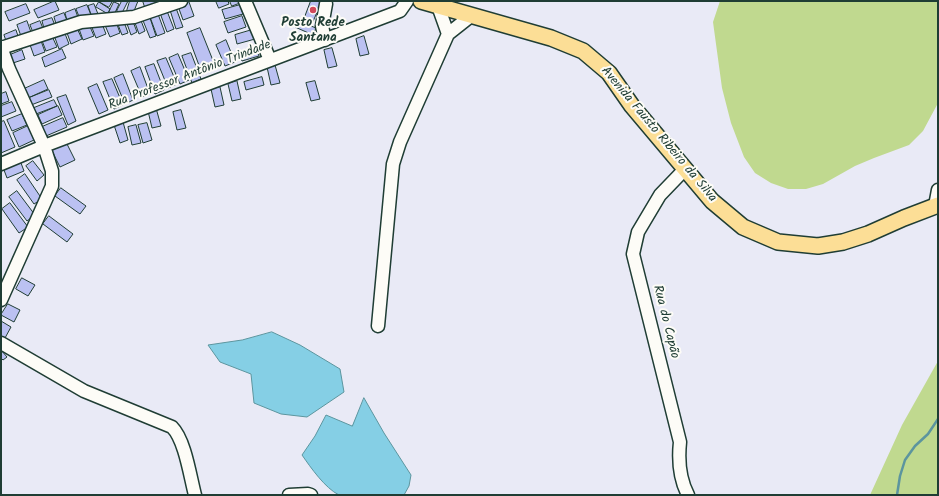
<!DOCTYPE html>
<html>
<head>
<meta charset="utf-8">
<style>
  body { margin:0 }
  #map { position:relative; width:939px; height:496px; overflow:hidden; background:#e9eaf6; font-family:Kalam,sans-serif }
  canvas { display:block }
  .frame { position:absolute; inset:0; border:2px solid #1f3d34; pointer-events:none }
</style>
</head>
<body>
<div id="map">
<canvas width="939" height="496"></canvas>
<div class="frame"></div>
</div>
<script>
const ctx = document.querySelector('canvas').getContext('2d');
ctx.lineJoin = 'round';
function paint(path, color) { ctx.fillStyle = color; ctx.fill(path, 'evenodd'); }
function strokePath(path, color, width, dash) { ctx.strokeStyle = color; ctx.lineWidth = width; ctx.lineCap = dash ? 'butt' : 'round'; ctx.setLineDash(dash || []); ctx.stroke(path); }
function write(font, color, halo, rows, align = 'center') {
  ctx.font = font + ' Kalam,sans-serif'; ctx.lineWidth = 4; ctx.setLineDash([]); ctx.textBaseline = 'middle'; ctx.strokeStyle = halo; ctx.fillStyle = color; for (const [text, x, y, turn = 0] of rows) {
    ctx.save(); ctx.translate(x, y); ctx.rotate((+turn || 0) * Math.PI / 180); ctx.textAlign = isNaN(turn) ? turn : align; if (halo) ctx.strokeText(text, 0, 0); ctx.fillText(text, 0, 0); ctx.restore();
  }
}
paint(new Path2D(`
  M720,1H938V103L923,131L909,145L874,158L855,166L823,184L806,189H788L771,183L755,173L744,157L731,123L722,88L713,22Z
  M938,361V495H870L902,425Z`), '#c0d98f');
const water = new Path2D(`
  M272,332L300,345L340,369L344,392L307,417L281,414L254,403L251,374L220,362L208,345L242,340Z
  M364,398L384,433L411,475L409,486L404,495H339C325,488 311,468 302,455L315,436L326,415L352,426Z`);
paint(water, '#85cfe5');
strokePath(water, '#5c959e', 1);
strokePath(new Path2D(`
  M897,495L900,476L905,460L915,446L928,434L938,419`), '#5c959e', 2.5);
const building = new Path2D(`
  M55,1L59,10L38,18L34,10Z
  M98,1H109L112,2L109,7Z
  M122,1H128L122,13L117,11Z
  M130,1H138L132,16L126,14Z
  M143,1H157L159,6L146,10Z
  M216,1H228L229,4L219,8Z
  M230,1H240V3L232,6Z
  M311,1H322L311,26L316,28L313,35L295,27L299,19L303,20Z
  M99,2L110,9L108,14L96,7Z
  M114,2L119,4L113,17L108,14Z
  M189,2L194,16L183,20L178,6Z
  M26,4L30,13L9,21L5,12Z
  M94,4L98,14L92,17L88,6Z
  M87,5L91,15L80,19L76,9Z
  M240,5L243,14L225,19L222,10Z
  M176,8L183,27L176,29L170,10Z
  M75,9L79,20L68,24L65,13Z
  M167,11L174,29L167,32L160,13Z
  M64,13L68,23L57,27L54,17Z
  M158,14L165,33L157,36L150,17Z
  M149,15L156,36L150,38L142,18Z
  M242,16L246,27L228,33L224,22Z
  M52,18L56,28L45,32L42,21Z
  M140,18L145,31L139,34L134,20Z
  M115,19L120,33L110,37L104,23Z
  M123,19L128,33L122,35L117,22Z
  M132,19L137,32L131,35L126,21Z
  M27,21L32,35L22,39L17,25Z
  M40,21L44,31L34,35L30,25Z
  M101,21L106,34L96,38L91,25Z
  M88,22L94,36L83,40L78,26Z
  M76,26L82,39L71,44L66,30Z
  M200,28L214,63L200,68L187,33Z
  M16,30L19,39L7,44L4,35Z
  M252,30L255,39L237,44L235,35Z
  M64,31L69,44L59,49L54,35Z
  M51,34L57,47L46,51L41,38Z
  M364,36L369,54L360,56L356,39Z
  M40,38L45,52L34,56L29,42Z
  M226,40L235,62L225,66L216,45Z
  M257,48L259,56L242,61L239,53Z
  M332,48L337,66L328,68L324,50Z
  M62,49L66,58L45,67L42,58Z
  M22,50L25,59L13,63L10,55Z
  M191,53L201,79L192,83L182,56Z
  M178,54L189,80L180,84L169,58Z
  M166,58L177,84L168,88L157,61Z
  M154,64L164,90L155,94L145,67Z
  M275,65L280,83L271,85L267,67Z
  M140,67L150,94L142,97L131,71Z
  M123,74L133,100L125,104L114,78Z
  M262,77L264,85L246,90L244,82Z
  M112,79L123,105L114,109L103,82Z
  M44,80L48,89L28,98L24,89Z
  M237,81L241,99L232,101L228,84Z
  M315,81L320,99L311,101L306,83Z
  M97,84L108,110L99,114L88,88Z
  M220,87L224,105L215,107L211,89Z
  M49,90L52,97L31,105L29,98Z
  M6,92L9,101L1,104V94Z
  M66,95L76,121L68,125L57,98Z
  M54,100L57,106L36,114L34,108Z
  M12,102L16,111L1,117V106Z
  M58,106L62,115L42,124L38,115Z
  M156,108L161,126L152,128L148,111Z
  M181,110L186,128L177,130L173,112Z
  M22,114L27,125L12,131L7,120Z
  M63,118L67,127L46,136L42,127Z
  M4,121L15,147L1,153V122Z
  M123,122L128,140L120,143L114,125Z
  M147,123L152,140L143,143L138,125Z
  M136,125L141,143L132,145L128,127Z
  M28,126L34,140L19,147L13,133Z
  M66,142L75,160L60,167L51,149Z
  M33,161L44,175L37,181L26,166Z
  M21,163L24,171L7,178L4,170Z
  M25,174L42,199L34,204L17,180Z
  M61,188L86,206L80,214L55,196Z
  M17,191L35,215L27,221L9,197Z
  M10,203L28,227L19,233L2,209Z
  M49,216L73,234L67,242L43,224Z
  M22,278L35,285L28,296L16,289Z
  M8,304L20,310L14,322L1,315Z
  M1,321L11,327L5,338L1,336Z
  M1,350L7,357L3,360L1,358Z`);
paint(building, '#bbc1f2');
strokePath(building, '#1f3d34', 1);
const minor = new Path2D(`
  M245,1L270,60
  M438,6L448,34
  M325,40L322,26L326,4
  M1,47L9,69L44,146L52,171V186L1,300
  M1,48L81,22L134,17L181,1
  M1,164L44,146L400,11L407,1
  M685,169L660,195L638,232L633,254L680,442C678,461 679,478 688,495
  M935,206L938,190
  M378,326L393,164L400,142L448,34L472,15
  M1,343L84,391L172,427C185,440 190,476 195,495
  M289,495L308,494L311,495`);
const major = new Path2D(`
  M421,1L551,38L583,51L609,73L632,106L712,201L743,227L778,242L818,246L843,242L868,234L904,218L938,205`);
strokePath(minor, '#1f3d34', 15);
strokePath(major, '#1f3d34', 18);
strokePath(minor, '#fdfcf7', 12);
strokePath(major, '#fcde96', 15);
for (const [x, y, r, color] of [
  [313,10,4,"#d1495b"]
]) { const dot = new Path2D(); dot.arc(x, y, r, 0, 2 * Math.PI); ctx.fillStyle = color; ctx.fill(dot); strokePath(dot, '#fdfcf7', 1.5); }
write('bold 13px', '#1f3d34', '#fdfcf7', [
  ["Posto Rede",313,24],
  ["Santana",313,39]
]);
write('13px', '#1f3d34', '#fdfcf7', [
  ["Rua Professor Antônio Trindade",190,76,-21],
  ["Avenida Fausto Ribeiro da Silva",658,135,50],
  ["Rua do Capão",665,322,76]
]);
</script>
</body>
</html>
